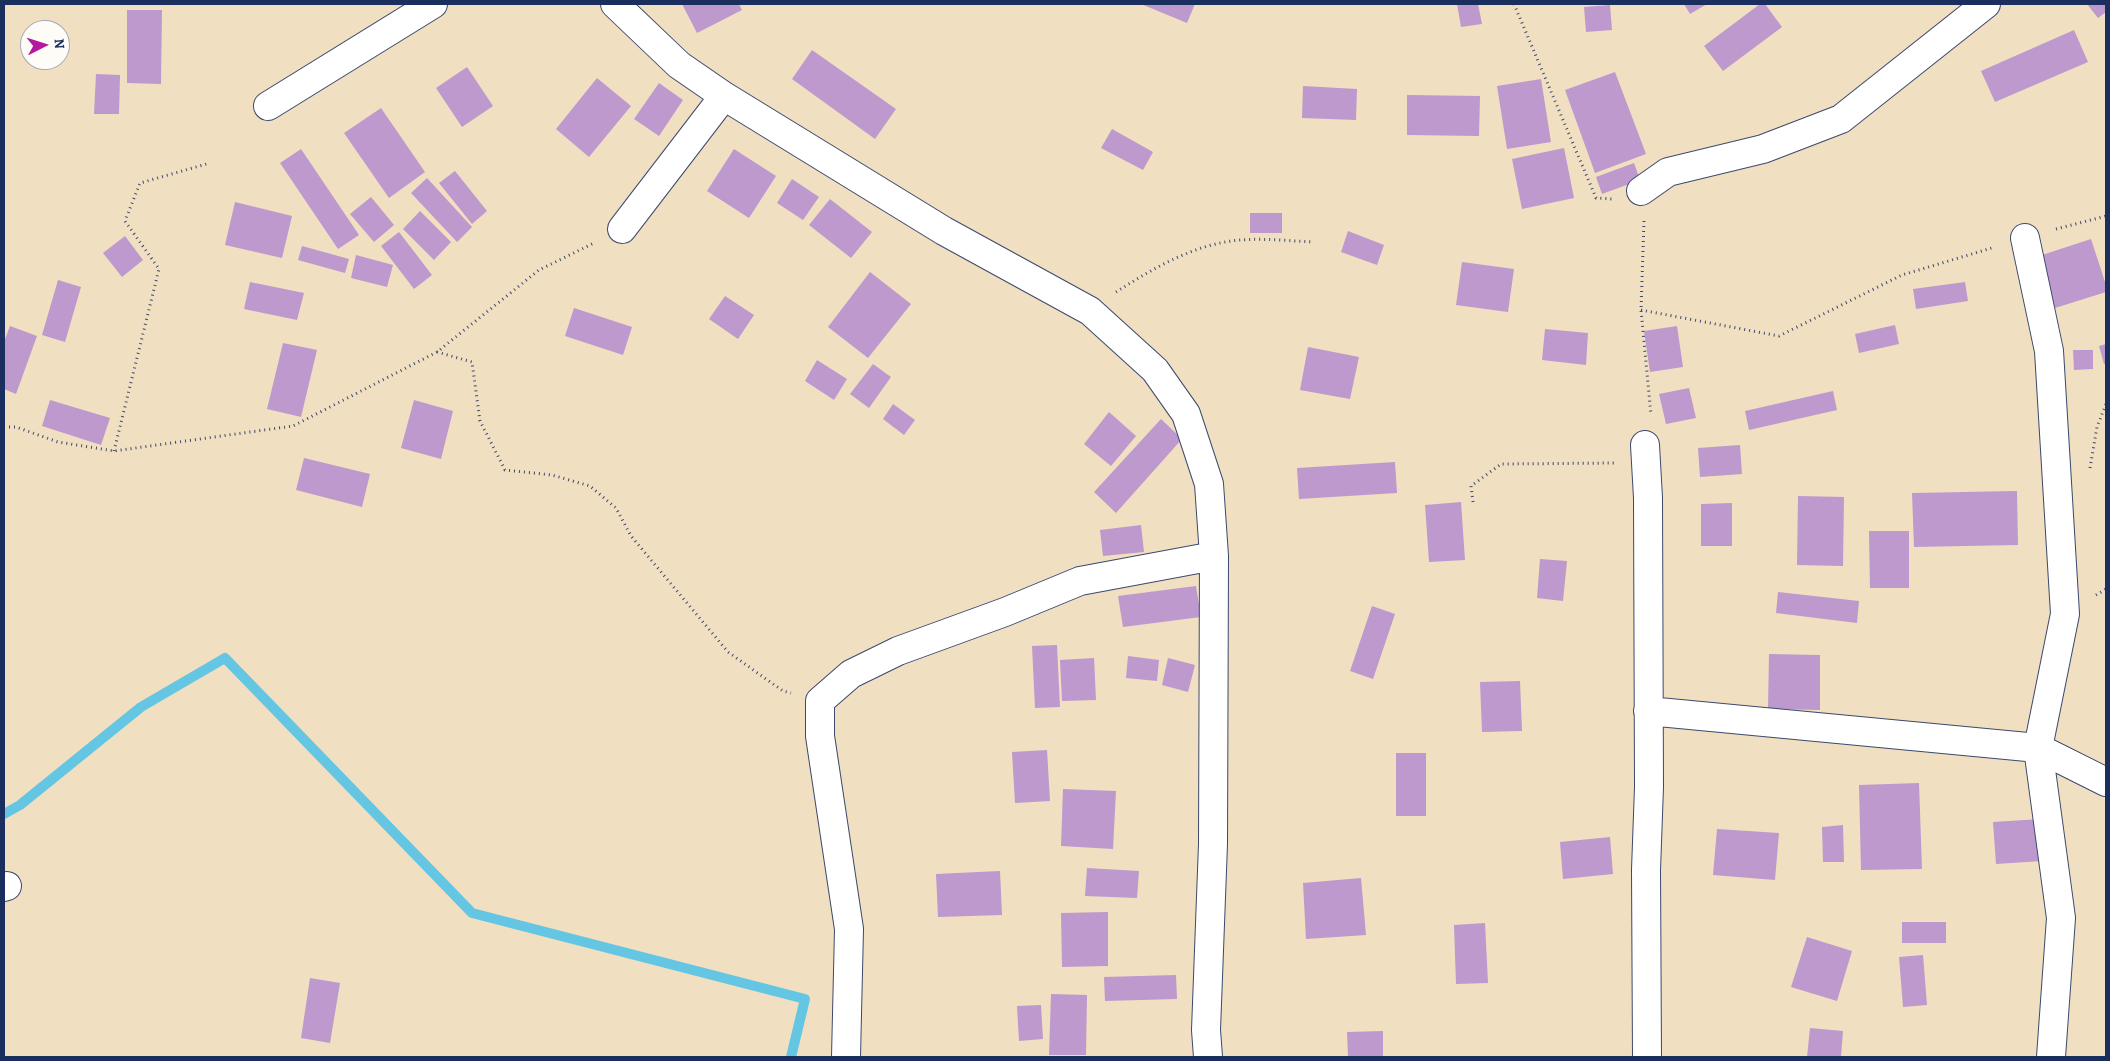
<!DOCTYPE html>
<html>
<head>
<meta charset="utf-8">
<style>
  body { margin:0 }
  #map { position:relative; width:2110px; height:1061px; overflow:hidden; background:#f1dfc1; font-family:Alegreya,serif }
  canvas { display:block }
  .frame { position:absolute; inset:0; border:5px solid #1b2f5e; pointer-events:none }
  .north { position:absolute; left:20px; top:20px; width:50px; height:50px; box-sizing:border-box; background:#fdfcf7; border:1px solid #a3aaba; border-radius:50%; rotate:85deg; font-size:14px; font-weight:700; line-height:20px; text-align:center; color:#1b2f5e }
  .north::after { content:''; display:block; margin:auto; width:18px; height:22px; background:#b5179e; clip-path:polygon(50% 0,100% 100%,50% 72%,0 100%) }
</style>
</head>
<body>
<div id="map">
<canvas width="2110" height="1061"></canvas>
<div class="frame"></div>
<div class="north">N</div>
</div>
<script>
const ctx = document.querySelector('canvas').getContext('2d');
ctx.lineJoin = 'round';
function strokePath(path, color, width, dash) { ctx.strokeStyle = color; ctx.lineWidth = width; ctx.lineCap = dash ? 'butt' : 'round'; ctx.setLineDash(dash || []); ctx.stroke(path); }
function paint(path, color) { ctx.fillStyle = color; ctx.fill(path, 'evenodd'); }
strokePath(new Path2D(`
  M4,814L20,805L141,707L225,658L472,913L805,999L791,1057`), '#64c6e3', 10);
paint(new Path2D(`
  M682,4H739L742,10L697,33Z
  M1141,4H1195L1187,23Z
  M1457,4H1478L1482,24L1461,27Z
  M1684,4H1707L1690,14Z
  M1760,4H1765L1782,27L1723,71L1704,46Z
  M2087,4H2106V12L2098,18Z
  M1610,5L1612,30L1586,32L1584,7Z
  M127,10H162L161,84L127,83Z
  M2074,30L2088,62L1995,102L1981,71Z
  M812,50L896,109L875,139L792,79Z
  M467,67L493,106L462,127L436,88Z
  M1615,72L1646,154L1595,173L1565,90Z
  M96,74L120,75L119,114H94Z
  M597,78L631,106L589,157L556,129Z
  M1541,79L1551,142L1507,149L1497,86Z
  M659,83L683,100L659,136L634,119Z
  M1303,86L1357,89L1356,120L1302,118Z
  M1407,95L1480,96L1479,136L1407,135Z
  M381,108L425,172L389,198L344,133Z
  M1112,129L1153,152L1143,170L1101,148Z
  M1564,148L1574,198L1522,209L1512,159Z
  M301,149L359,235L338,249L280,163Z
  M734,149L776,176L749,218L707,191Z
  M1634,163L1640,180L1602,194L1596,177Z
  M455,171L487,211L472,224L439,183Z
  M427,178L472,227L457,242L411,193Z
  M792,179L819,197L803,220L777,203Z
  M371,197L394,225L374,242L350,214Z
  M830,199L872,232L851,258L809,225Z
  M235,202L292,216L282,258L225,245Z
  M420,211L451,242L434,260L403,229Z
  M1250,213H1282V233H1250Z
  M1348,231L1384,245L1377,265L1341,252Z
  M399,232L432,275L414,289L381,246Z
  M125,236L143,260L122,277L103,253Z
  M2091,239L2106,285V292L2055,308L2039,256Z
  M302,246L349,259L345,273L298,260Z
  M356,255L393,265L387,287L351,278Z
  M1462,262L1514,269L1508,312L1456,305Z
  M870,272L911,304L868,358L828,327Z
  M58,280L81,287L65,342L42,335Z
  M250,282L304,293L297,320L244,309Z
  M1965,282L1968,301L1916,309L1913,289Z
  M725,296L754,315L738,339L709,319Z
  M574,308L632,327L623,355L565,336Z
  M1895,325L1899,344L1859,353L1855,334Z
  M10,326L37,336L16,394L4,389V342Z
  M1677,326L1683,367L1650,372L1644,331Z
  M1545,329L1588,333L1586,365L1542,360Z
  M283,343L317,350L301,417L267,409Z
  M2106,344V364H2104L2099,346Z
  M1308,347L1359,357L1350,399L1300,390Z
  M2073,350H2093V369L2074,370Z
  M817,360L847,379L834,400L805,381Z
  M873,364L891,377L869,408L850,394Z
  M1689,388L1696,418L1666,424L1659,394Z
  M1833,391L1837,410L1749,430L1745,411Z
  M50,400L110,418L101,445L42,426Z
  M414,400L453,411L441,459L401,448Z
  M893,404L915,420L904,435L883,419Z
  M1109,412L1136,436L1111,466L1084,444Z
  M1161,419L1182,439L1116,513L1094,492Z
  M1740,445L1742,474L1700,477L1698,448Z
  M304,458L370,474L362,507L296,490Z
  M1395,462L1397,493L1299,499L1297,468Z
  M2017,491L2018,545L1914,547L1912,493Z
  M1798,496L1844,497L1843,566L1797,565Z
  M1461,502L1465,560L1429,562L1425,505Z
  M1732,503V546H1701V504Z
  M1141,525L1144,552L1103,556L1100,530Z
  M1869,531H1909V588H1870Z
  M1540,559L1567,561L1563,601L1537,598Z
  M1196,586L1201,617L1123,627L1118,596Z
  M1778,592L1859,601L1857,623L1776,613Z
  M1372,606L1395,614L1373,679L1350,671Z
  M1057,645L1060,707L1035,708L1032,646Z
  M1769,654L1820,655V710L1768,709Z
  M1128,656L1159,660L1157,681L1126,678Z
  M1094,658L1096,700L1062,701L1060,660Z
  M1168,658L1195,665L1188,692L1162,685Z
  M1520,681L1522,731L1482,732L1480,682Z
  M1047,750L1050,801L1015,803L1012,752Z
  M1396,753H1426V816H1396Z
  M1919,783L1922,869L1861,870L1859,785Z
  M1063,789L1116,791L1113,849L1061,846Z
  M2040,819L2042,861L1996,864L1993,822Z
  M1843,825L1844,862H1823L1822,827Z
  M1717,829L1779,833L1775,880L1713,875Z
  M1610,837L1613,874L1563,879L1560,842Z
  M1087,868L1139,871L1137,898L1085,896Z
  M1000,871L1002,915L938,917L936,874Z
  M1361,878L1366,935L1306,939L1303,883Z
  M1108,912V966L1062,967L1061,913Z
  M1902,922H1946V943H1902Z
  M1485,923L1488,983L1456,984L1454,925Z
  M1807,937L1852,951L1837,1001L1791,987Z
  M1923,955L1927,1005L1903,1007L1899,957Z
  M1176,975L1177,999L1105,1001L1104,977Z
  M310,978L340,983L330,1043L301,1038Z
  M1051,994L1087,995L1086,1055H1049Z
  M1041,1005L1043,1039L1019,1041L1017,1006Z
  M1810,1028L1843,1031L1841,1057H1807Z
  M1383,1031V1057H1348L1347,1032Z`), '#bd99cd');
const minor = new Path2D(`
  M615,4L679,65L724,96L944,231L1090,311L1155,370L1186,414L1209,484L1214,556L1213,844L1206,1030L1208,1057
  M268,106L433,4
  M1641,191L1668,172L1763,149L1841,119L1986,4
  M622,229L724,96
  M2025,238L2049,351L2065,614L2038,748L2106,782
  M1645,445L1648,498L1649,787L1646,870L1647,1057
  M1648,711L2038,748L2061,918L2051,1057
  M4,887L7,886
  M846,1057L849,929L820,736V701L851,674L898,651L1005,612L1080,581L1214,556`);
strokePath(minor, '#3b496d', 30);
strokePath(new Path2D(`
  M1514,4L1596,198L1612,199
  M1644,221L1641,310L1651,415
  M2056,229L2106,216
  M1116,292C1154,268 1194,244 1240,240C1264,238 1290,241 1314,242
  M1641,310L1779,336L1902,275L1995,247
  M437,352L472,362L480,421L505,470L552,475L590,486L616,508L631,536L728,652L783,691L791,693
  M4,427H16L58,442L114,451L293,426L437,352L539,270L594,243
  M114,451L159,269L125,221L140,183L210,163
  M2090,468L2097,427L2106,404
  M1473,502L1471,486L1501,464L1615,463
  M2096,595L2106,589`), '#3b496d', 3, [1, 4]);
strokePath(minor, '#fff', 28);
</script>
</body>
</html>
